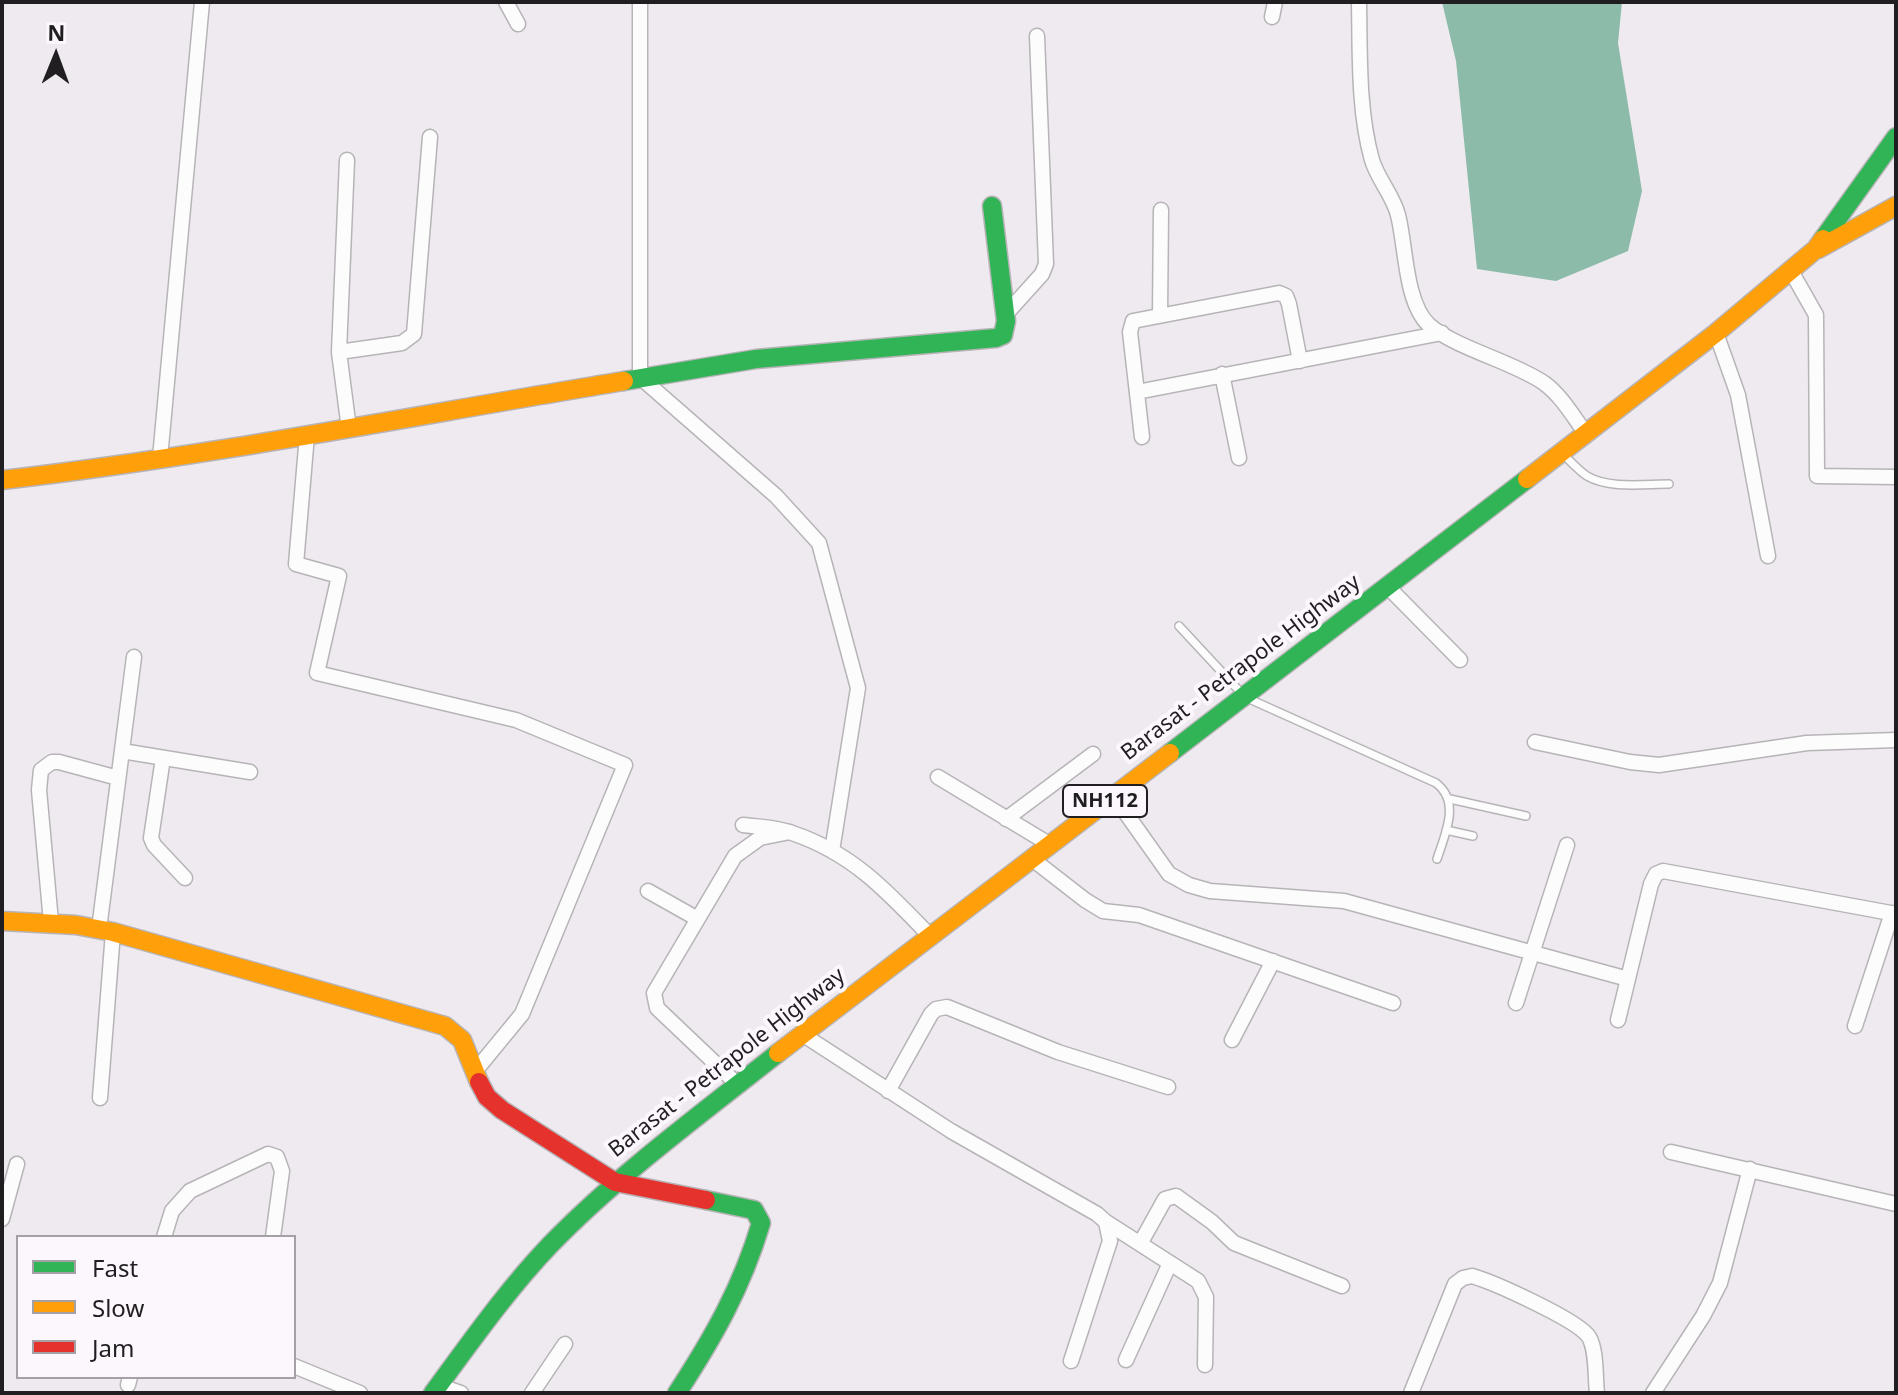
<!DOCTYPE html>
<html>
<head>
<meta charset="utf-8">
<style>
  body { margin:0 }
  #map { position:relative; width:1898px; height:1395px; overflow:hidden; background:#eeeaef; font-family:"Noto Sans",sans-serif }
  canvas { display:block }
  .frame { position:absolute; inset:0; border:4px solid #201e21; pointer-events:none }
  .legend { position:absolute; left:16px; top:1235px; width:280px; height:144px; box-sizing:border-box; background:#fcf6fd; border:2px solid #a4a0a5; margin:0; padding:10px 14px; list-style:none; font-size:24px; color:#201e21 }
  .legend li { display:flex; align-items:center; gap:16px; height:40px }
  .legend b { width:40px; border:2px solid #a4a0a5 }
  .north { position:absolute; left:16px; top:16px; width:80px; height:80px; -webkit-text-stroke:6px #fcf6fd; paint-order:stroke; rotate:1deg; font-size:22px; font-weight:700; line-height:32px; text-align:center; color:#201e21 }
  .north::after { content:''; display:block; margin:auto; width:28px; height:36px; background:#201e21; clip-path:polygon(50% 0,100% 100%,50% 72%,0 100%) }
</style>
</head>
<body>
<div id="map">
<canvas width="1898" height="1395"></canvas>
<div class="frame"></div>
<ul class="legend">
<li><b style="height:10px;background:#30b455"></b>Fast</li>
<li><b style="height:10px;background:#ff9f0a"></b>Slow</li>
<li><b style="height:10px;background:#e5322d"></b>Jam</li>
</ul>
<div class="north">N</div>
</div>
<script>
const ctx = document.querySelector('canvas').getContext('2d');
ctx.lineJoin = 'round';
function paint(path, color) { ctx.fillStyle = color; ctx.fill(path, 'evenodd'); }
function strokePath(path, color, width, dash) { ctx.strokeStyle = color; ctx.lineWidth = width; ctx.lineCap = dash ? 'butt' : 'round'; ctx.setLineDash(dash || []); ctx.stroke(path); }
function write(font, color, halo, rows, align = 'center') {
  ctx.font = font + ' "Noto Sans",sans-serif'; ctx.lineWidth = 8; ctx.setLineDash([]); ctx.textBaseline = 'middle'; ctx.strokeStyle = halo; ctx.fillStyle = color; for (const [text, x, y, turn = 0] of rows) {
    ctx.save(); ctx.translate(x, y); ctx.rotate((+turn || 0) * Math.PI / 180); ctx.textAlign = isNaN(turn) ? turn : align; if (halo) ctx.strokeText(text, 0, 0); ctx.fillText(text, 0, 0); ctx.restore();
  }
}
paint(new Path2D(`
  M1442,2H1622L1618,43L1642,191L1628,251L1556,281L1477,269L1456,61Z`), '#8dbbaa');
const lane = new Path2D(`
  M1564,455C1571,462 1579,471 1587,476C1609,489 1644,484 1669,484
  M1179,626L1245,697L1436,783C1461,802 1445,834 1437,859
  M1450,799L1526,816
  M1446,830L1473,836`);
const street = new Path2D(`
  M506,2L518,24
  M640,2V377L776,496L819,543L858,688L832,851
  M1359,2C1360,53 1358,111 1372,160C1378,180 1393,195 1398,215C1406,246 1405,303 1429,325C1457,349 1512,361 1544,383C1562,396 1574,418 1587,435
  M1272,17L1275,2
  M1791,271L1816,315L1817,476L1896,477
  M1005,315L1042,274L1046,264L1037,36
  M1160,315L1161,210
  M1716,333L1738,395L1768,556
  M339,352L347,160
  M1222,374L1239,458
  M1137,392L1442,333
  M349,429L339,352L402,343L414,334L430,137
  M307,435L296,564L339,576L317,673L516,720L625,765L522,1014L476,1070
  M1142,437L1130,332L1133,321L1279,293L1286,296L1289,304L1300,361
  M160,458L202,2
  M1387,586L1460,660
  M1535,742L1630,762L1659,765L1807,743L1896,740
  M122,751L250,772
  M163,758L151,838L154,845L185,878
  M938,777L1049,844
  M1113,795L1169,874L1189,885L1210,891L1344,901L1628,979
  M1006,819L1093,754
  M743,825C758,827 777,827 792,833C852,853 887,891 930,936
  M1031,858L1085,900L1103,911L1139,915L1393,1003
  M648,891L696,918
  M51,922L39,790L41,770L52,762H59L118,778
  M99,929L134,657
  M1516,1003L1567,845
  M1618,1020L1651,884L1656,874L1663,871L1896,914
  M1855,1026L1892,913
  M802,1034L951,1131L1097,1214L1106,1222L1110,1241L1071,1361
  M1232,1040L1273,961
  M737,1084L657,1008L654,993L735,856L760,838L790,832
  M888,1091L931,1014L936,1009L947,1007L1058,1052L1168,1087
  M100,1098L113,932
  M1671,1152L1896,1204
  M2,1219L17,1164
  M1106,1222L1198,1281L1206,1297L1205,1365
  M164,1237L172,1211L190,1191L268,1154L277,1157L282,1171L273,1237
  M1140,1244L1165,1199L1176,1196L1212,1222L1234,1243L1342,1286
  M1126,1360L1170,1263
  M294,1366L360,1393
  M128,1385L130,1377
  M438,1385L461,1393
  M532,1393L565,1344
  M1411,1393L1455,1284L1463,1278L1472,1276C1493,1282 1578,1320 1589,1337C1597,1351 1595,1377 1597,1393
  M1653,1393L1703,1316L1720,1283L1750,1169`);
const fast = new Path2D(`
  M1823,239L1896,137
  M624,381L756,359L996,338L1003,335L1006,321L992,206
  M1170,753L1527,479
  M433,1393C470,1343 507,1290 550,1245C619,1174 700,1115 778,1053
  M677,1393C713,1338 742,1287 761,1223L754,1210L706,1200`);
const slow = new Path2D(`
  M1818,249L1896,206
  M1527,479L1716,333L1816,249L1823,239
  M2,480C211,456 417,415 624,381
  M2,921L76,925L113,932L445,1026L462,1040L479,1082
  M778,1053L1170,753`);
const jam = new Path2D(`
  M479,1082L487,1097L502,1110L615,1182L706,1200`);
strokePath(lane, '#b7b4b7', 10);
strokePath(street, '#b7b4b7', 17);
strokePath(fast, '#b7b4b7', 21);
strokePath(slow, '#b7b4b7', 21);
strokePath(jam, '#b7b4b7', 21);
strokePath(lane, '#fcfcfd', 7);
strokePath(street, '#fcfcfd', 14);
strokePath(fast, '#30b455', 18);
strokePath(slow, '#ff9f0a', 18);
strokePath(jam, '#e5322d', 18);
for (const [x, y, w] of [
  [1105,801,84]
]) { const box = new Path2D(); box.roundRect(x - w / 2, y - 16, w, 32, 6); ctx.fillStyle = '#fcf6fd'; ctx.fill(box); strokePath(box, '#201e21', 2); }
write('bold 20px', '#201e21', null, [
  ["NH112",1105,801]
]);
write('22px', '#201e21', '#fcf6fd', [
  ["Barasat - Petrapole Highway",1241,668,-37],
  ["Barasat - Petrapole Highway",727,1063,-38]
]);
</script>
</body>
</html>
